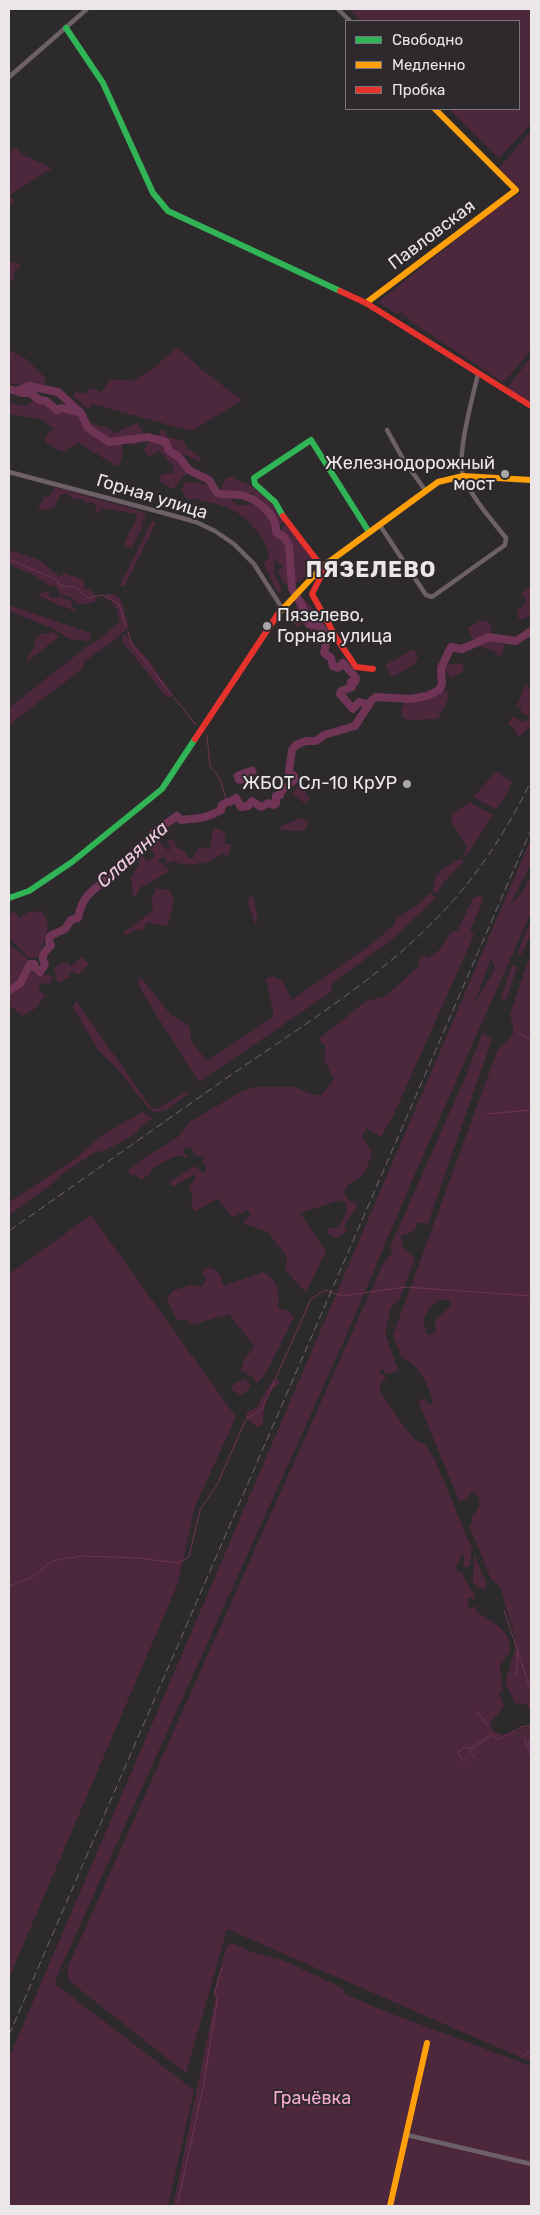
<!DOCTYPE html>
<html>
<head>
<meta charset="utf-8">
<style>
  body { margin:0 }
  #map { position:relative; width:540px; height:2215px; overflow:hidden; background:#2d2a2c; font-family:Rubik,sans-serif }
  canvas { display:block }
  .frame { position:absolute; inset:0; border:10px solid #ebe7e9; pointer-events:none }
  .legend { position:absolute; left:345px; top:20px; width:175px; height:90px; box-sizing:border-box; background:#2e292c; border:1px solid #7a7578; margin:0; padding:6px 9px; list-style:none; font-size:15px; color:#ebe7e9 }
  .legend li { display:flex; align-items:center; gap:10px; height:25px }
  .legend b { width:25px; border:1px solid #7a7578 }
</style>
</head>
<body>
<div id="map">
<canvas width="540" height="2215"></canvas>
<div class="frame"></div>
<ul class="legend">
<li><b style="height:6px;background:#30b455"></b>Свободно</li>
<li><b style="height:6px;background:#ff9f0a"></b>Медленно</li>
<li><b style="height:6px;background:#e5322d"></b>Пробка</li>
</ul>
</div>
<script>
const ctx = document.querySelector('canvas').getContext('2d');
ctx.lineJoin = 'round';
function paint(path, color) { ctx.fillStyle = color; ctx.fill(path, 'evenodd'); }
function strokePath(path, color, width, dash) { ctx.strokeStyle = color; ctx.lineWidth = width; ctx.lineCap = dash ? 'butt' : 'round'; ctx.setLineDash(dash || []); ctx.stroke(path); }
function write(font, color, halo, rows, align = 'center') {
  ctx.font = font + ' Rubik,sans-serif'; ctx.lineWidth = 4; ctx.setLineDash([]); ctx.textBaseline = 'middle'; ctx.strokeStyle = halo; ctx.fillStyle = color; for (const [text, x, y, turn = 0] of rows) {
    ctx.save(); ctx.translate(x, y); ctx.rotate((+turn || 0) * Math.PI / 180); ctx.textAlign = isNaN(turn) ? turn : align; if (halo) ctx.strokeText(text, 0, 0); ctx.fillText(text, 0, 0); ctx.restore();
  }
}
paint(new Path2D(`
  M349,9H531V124L499,158L449,109H519V21H361Z
  M531,131V349L504,383L413,323L401,312L397,314L378,302L491,212L522,192L499,168Z
  M16,147L23,155L52,168L10,195L14,203L9,206V152Z
  M9,261L20,264V267L13,272L15,275L9,285Z
  M177,347L201,369L242,400L192,431L92,404L88,409L73,396L76,391L85,394L90,388L101,392L110,379L132,381L151,370Z
  M9,350L25,358L46,379L42,388L9,383Z
  M531,357V402L507,388Z
  M30,391C50,414 58,406 82,414C87,416 87,420 90,422C97,427 107,426 115,433L137,423L143,430L138,437L137,443L135,446L125,439L121,441C123,450 124,460 118,467L79,443L61,452L46,442L45,437L54,429L41,419L9,414V403L25,406L32,402L26,394Z
  M161,430L165,431L167,437L184,441L188,450H191L201,458L199,461L183,454L181,456L188,463V472L174,488H170L160,481V477L163,474L173,473L174,468C171,463 163,453 158,451L149,457L144,450L149,441L157,438Z
  M230,477C255,486 271,495 283,521L282,524L275,526L276,533L286,540V535L280,531L285,524L316,563L314,569L294,586L283,583L278,572L283,566L275,560L274,574L282,589L280,592L276,591L264,564L269,557C269,542 251,522 238,513C226,505 207,502 193,498L188,500L181,490L186,482L202,483L239,505L257,504L253,497V493H222L221,489L226,478Z
  M55,487L144,512L146,514L142,522L143,525L132,548L124,546L128,534L137,519L136,514L103,508L94,515L97,505L90,502L86,504L84,499H74L66,493L60,495L54,508L41,510L38,508L44,498L51,495Z
  M152,521L156,523L124,587L120,585Z
  M9,550L40,560L59,577L64,573L84,580L85,589C92,590 95,592 96,600L93,603L77,604L72,598L60,594L55,585L52,587L32,574L9,564Z
  M531,586V615L522,620L519,619L517,611L527,602L521,593Z
  M47,591L50,593L49,596L56,599L59,596L73,602L71,605L78,612L58,605L38,595Z
  M107,594H114L121,600L129,627C115,639 100,652 84,661L83,668L9,725V708L89,645C101,640 108,629 120,623L117,610L112,602L104,597Z
  M303,598L314,610L316,637L304,624L296,627L293,622L292,615L297,611L295,600Z
  M9,605L90,633L91,638L89,641L70,639L54,629L9,611Z
  M483,620L490,623L492,627L488,636L490,641L501,643L505,646L500,657L492,650L480,647L478,641L472,639L468,627Z
  M51,631L59,637L28,661L26,659L35,646V639L42,633L47,634Z
  M125,634L150,662L172,694L170,698H167L123,642L122,638Z
  M414,649L418,656L415,664L392,677L385,665Z
  M457,663L462,664L464,668L461,673L451,678L444,670L446,666Z
  M525,686L531,687V726L520,736H517L515,729L508,724L513,716L522,722L531,718L520,712L522,707L517,706Z
  M445,690L449,693L448,700L438,719L408,720L402,717L401,711L405,702L426,699Z
  M497,771L512,782L504,799L496,809L473,797Z
  M298,786L303,787L309,799L305,803L292,795Z
  M470,802L493,815L466,856L464,855L467,847L451,821L452,814Z
  M299,818L308,821L306,829L301,831L281,830L280,827Z
  M215,828L222,830L226,836L224,843L231,845L228,856L222,854C210,863 187,869 174,861L167,864L166,857L159,858L158,861L170,871L140,888L136,897L133,895L131,879L139,863L136,858L140,855L149,861L154,857V853L149,848L154,841L159,840L168,851L170,849L167,841L172,839L178,848L185,851L188,858H194L196,851L200,847L207,849L211,846L212,832Z
  M531,839V864L510,905L523,891L531,874V912L414,1176L346,1336L57,1976L55,1984L194,2090L168,2206H9V2058ZM491,958L495,969L475,1003V1002Z
  M460,859L464,861L443,883L438,893L433,891C433,872 445,868 460,859Z
  M156,889L170,890L174,901L168,924L163,926L147,922L142,930H135L125,936L124,932L153,911L151,900Z
  M430,893L436,898L389,942L332,983L331,992L199,1082L142,992L138,981L141,978L171,1015L188,1025L191,1032L190,1040L207,1061L274,1016L266,979L274,976L277,979H281L292,1000L373,943L395,924L394,920L420,903Z
  M253,896L258,920L255,924L248,902L250,897Z
  M478,896L482,898L483,901L470,930L474,935L393,1116L381,1137L367,1128L362,1137L372,1152C370,1160 367,1171 360,1177C353,1183 347,1183 344,1193L350,1201L357,1204V1207L344,1225L347,1230L338,1238L331,1236L328,1232V1229L339,1227L347,1211L346,1204L340,1200L300,1213L326,1251L306,1292L285,1270L287,1257L268,1232L245,1224L243,1221L251,1215L248,1210L233,1217L217,1199L194,1212L191,1201L193,1195L189,1187L196,1179L194,1175L172,1187L170,1182L194,1166L204,1173L206,1171V1166L202,1163L205,1158L195,1155L191,1148L186,1147L183,1150L188,1158L177,1155L151,1169V1173L141,1180L136,1175H130L128,1171L144,1158L177,1138L190,1122L240,1092L255,1087H294L313,1095H321L334,1080L324,1059L326,1046L321,1043L320,1038L366,1001L386,996L420,965L418,961L423,955L428,958C432,955 439,952 441,947C447,940 448,932 458,930L473,898Z
  M42,911C55,931 42,937 40,956L31,959L9,938V914L14,912L20,918L28,912Z
  M531,920V935L521,955L517,954Z
  M9,945L27,957L29,962L28,969L34,974H44L53,977L49,984L41,983L38,990L45,996L36,1008L23,1016L9,1005V990L18,986L16,983L9,984Z
  M531,952V1713L526,1704L515,1703L505,1683L515,1650V1637L500,1586L491,1579L469,1525L472,1522V1515C482,1509 482,1498 473,1491L469,1494L468,1500L459,1501L418,1401L423,1399L431,1405L433,1403C430,1386 418,1364 402,1357L393,1335L498,1049L511,1037L514,1030L510,1015ZM441,1299L451,1301V1306L435,1321L436,1332L431,1335L427,1334C420,1318 427,1307 441,1299Z
  M82,957L89,964L78,975L72,971L69,973L70,977L58,983L54,969C59,964 62,963 69,963L71,967Z
  M512,965L517,967L506,1000L501,999Z
  M76,1001L152,1109H157L187,1091L189,1093L167,1110L154,1112L149,1109L117,1068L98,1050L73,1007Z
  M483,1032L492,1039L428,1223H417L415,1230L401,1236L403,1247L415,1258L400,1299L391,1307L385,1333L398,1370L391,1374L385,1373L383,1368L379,1372L386,1377L380,1386V1392L405,1428L414,1439L425,1445L435,1460L472,1549L469,1567L463,1566L464,1555L462,1554L456,1567L457,1571L462,1573L471,1590L474,1592V1598L472,1599L469,1597L467,1600L470,1610L475,1605L476,1611C491,1622 511,1628 510,1652L500,1666L503,1691L499,1694L504,1706L490,1724L492,1730L503,1735L531,1726V2062L227,1929L186,2073L69,1981L67,1969L382,1266L393,1251L390,1247L465,1078Z
  M142,1112L152,1118L138,1129L137,1133L106,1150L94,1153L65,1172L49,1186L9,1215V1202L72,1161L101,1136Z
  M91,1215L236,1417L195,1506L178,1583L9,1978V1274Z
  M212,1268L220,1274L223,1286L264,1272C278,1282 280,1292 278,1308L288,1311L294,1317L266,1373L257,1383L253,1377L241,1371L245,1358L255,1347L229,1314L191,1325L187,1320H177L167,1300L172,1291L191,1285L201,1287L207,1279L202,1273L204,1269Z
  M244,1379L250,1384V1389L241,1395L232,1390V1385Z
  M273,1379L279,1380L280,1383C266,1391 263,1410 263,1424L258,1428L246,1418L247,1412L257,1407Z
  M474,1554L486,1582L485,1589L478,1588L473,1583Z
  M232,1943L252,1952L285,1961L344,1989L343,1993L384,2011L531,2066V2206H173L216,1996L214,1994L226,1947Z`), '#4d273c');
paint(new Path2D(`
  M254,766L257,772C252,778 245,786 236,783L233,775L236,772Z`), '#6f3456');
strokePath(new Path2D(`
  M9,559L57,580L60,586L76,587L87,598L103,595L119,604L126,627
  M128,632L132,645L196,725
  M207,735L210,766L220,779L227,802
  M519,1033L531,1040
  M487,1114L531,1110
  M9,1586L32,1577L52,1561L81,1556L138,1558L178,1563L189,1557L200,1510L217,1485L246,1419L262,1409L311,1299L325,1290L342,1296L405,1287L531,1296
  M504,1610L530,1688
  M516,1677L518,1650
  M478,1712L487,1725
  M531,1737L528,1742L531,1750
  M524,1738L531,1757
  M474,1757L470,1751L493,1735L498,1740L521,1727L531,1725
  M465,1763L458,1752L466,1747L469,1749L492,1733
  M521,2057L531,2051
  M177,2206L203,2088L218,1996L214,1994L222,1967`), '#6f3456', 1);
strokePath(new Path2D(`
  M9,389L22,393H31L39,400L46,401L57,410L62,408L81,413L88,428L109,442L148,437L166,442L169,451L179,457L189,470L209,480L217,493C225,496 236,493 244,496C259,500 278,517 276,532L284,537L289,545L292,589L302,605L309,624L320,626C328,636 327,641 324,653L331,658L333,666L338,668L343,663L356,678L355,682H351L352,687L341,691L340,694L353,709L359,702L369,705
  M17,391L29,386L58,392L81,413
  M9,990L20,984L30,964H34L35,968L40,972L45,965C40,955 44,953 51,945L49,941L50,936L65,929L71,920L78,918C83,892 96,889 114,874C120,869 120,863 128,861L151,837L153,833L177,816L181,820C196,818 206,819 221,810L222,805L227,802H230L236,798L241,807L248,806L252,801L261,807L269,803L273,805L276,804V796L280,795L281,791L294,780V776L289,772L292,750L296,745L306,741H316L324,735L355,726L371,701L376,697L410,699L427,696L439,690L442,684L441,668L451,647L462,649L489,637L516,641L531,631`), '#6f3456', 8);
strokePath(new Path2D(`
  M338,9L350,21
  M9,77L87,9
  M387,430L403,459L425,490
  M9,472L164,513L196,522L215,531L234,544L254,564L282,608
  M379,524L426,595L432,597L505,545L506,538C491,519 473,499 464,478C455,459 473,396 478,374
  M407,2135L531,2164`), '#6e6067', 4.5);
strokePath(new Path2D(`
  M66,28L103,83L153,193L168,211L340,291
  M283,516L275,502L255,484L254,478L311,440L369,532
  M9,898L29,891L72,862L162,789L195,739`), '#30b455', 6);
strokePath(new Path2D(`
  M366,303L516,190L435,109
  M278,614L322,567L438,482L463,476L531,480
  M390,2206L427,2043`), '#ff9f0a', 6);
strokePath(new Path2D(`
  M340,291L366,303L531,406
  M283,516L322,567V574L312,594L337,639L356,667L373,669
  M195,739L278,614`), '#e5322d', 6);
strokePath(new Path2D(`
  M9,1231C83,1179 157,1127 231,1075C302,1026 375,981 435,920C475,880 507,831 531,781
  M9,2035L531,830`), '#6e666b', 1, [8, 4]);
for (const [x, y, r, color] of [
  [505,474,5,"#a8a5a7"],
  [267,626,5,"#a8a5a7"],
  [407,784,5,"#a8a5a7"]
]) { const dot = new Path2D(); dot.arc(x, y, r, 0, 2 * Math.PI); ctx.fillStyle = color; ctx.fill(dot); strokePath(dot, '#2e292c', 2); }
write('18px', '#ebe7e9', '#2e292c', [
  ["Павловская",432,235,-37],
  ["Горная улица",152,497,17]
]);
write('18px', '#ebe7e9', '#2e292c', [
  ["Железнодорожный",495,464],
  ["мост",495,485],
  ["Пязелево,",277,616,"left"],
  ["Горная улица",277,637,"left"],
  ["ЖБОТ Сл-10 КрУР",397,784]
], 'right');
write('18px', '#f8a9d2', '#2e292c', [
  ["Грачёвка",312,2099]
]);
write('italic 19px', '#f5cce0', '#2e292c', [
  ["Славянка",133,855,-42]
]);
ctx.letterSpacing = '1px';
write('bold 22px', '#ebe7e9', '#2e292c', [
  ["ПЯЗЕЛЕВО",371,571]
]);
ctx.letterSpacing = '0px';
</script>
</body>
</html>
